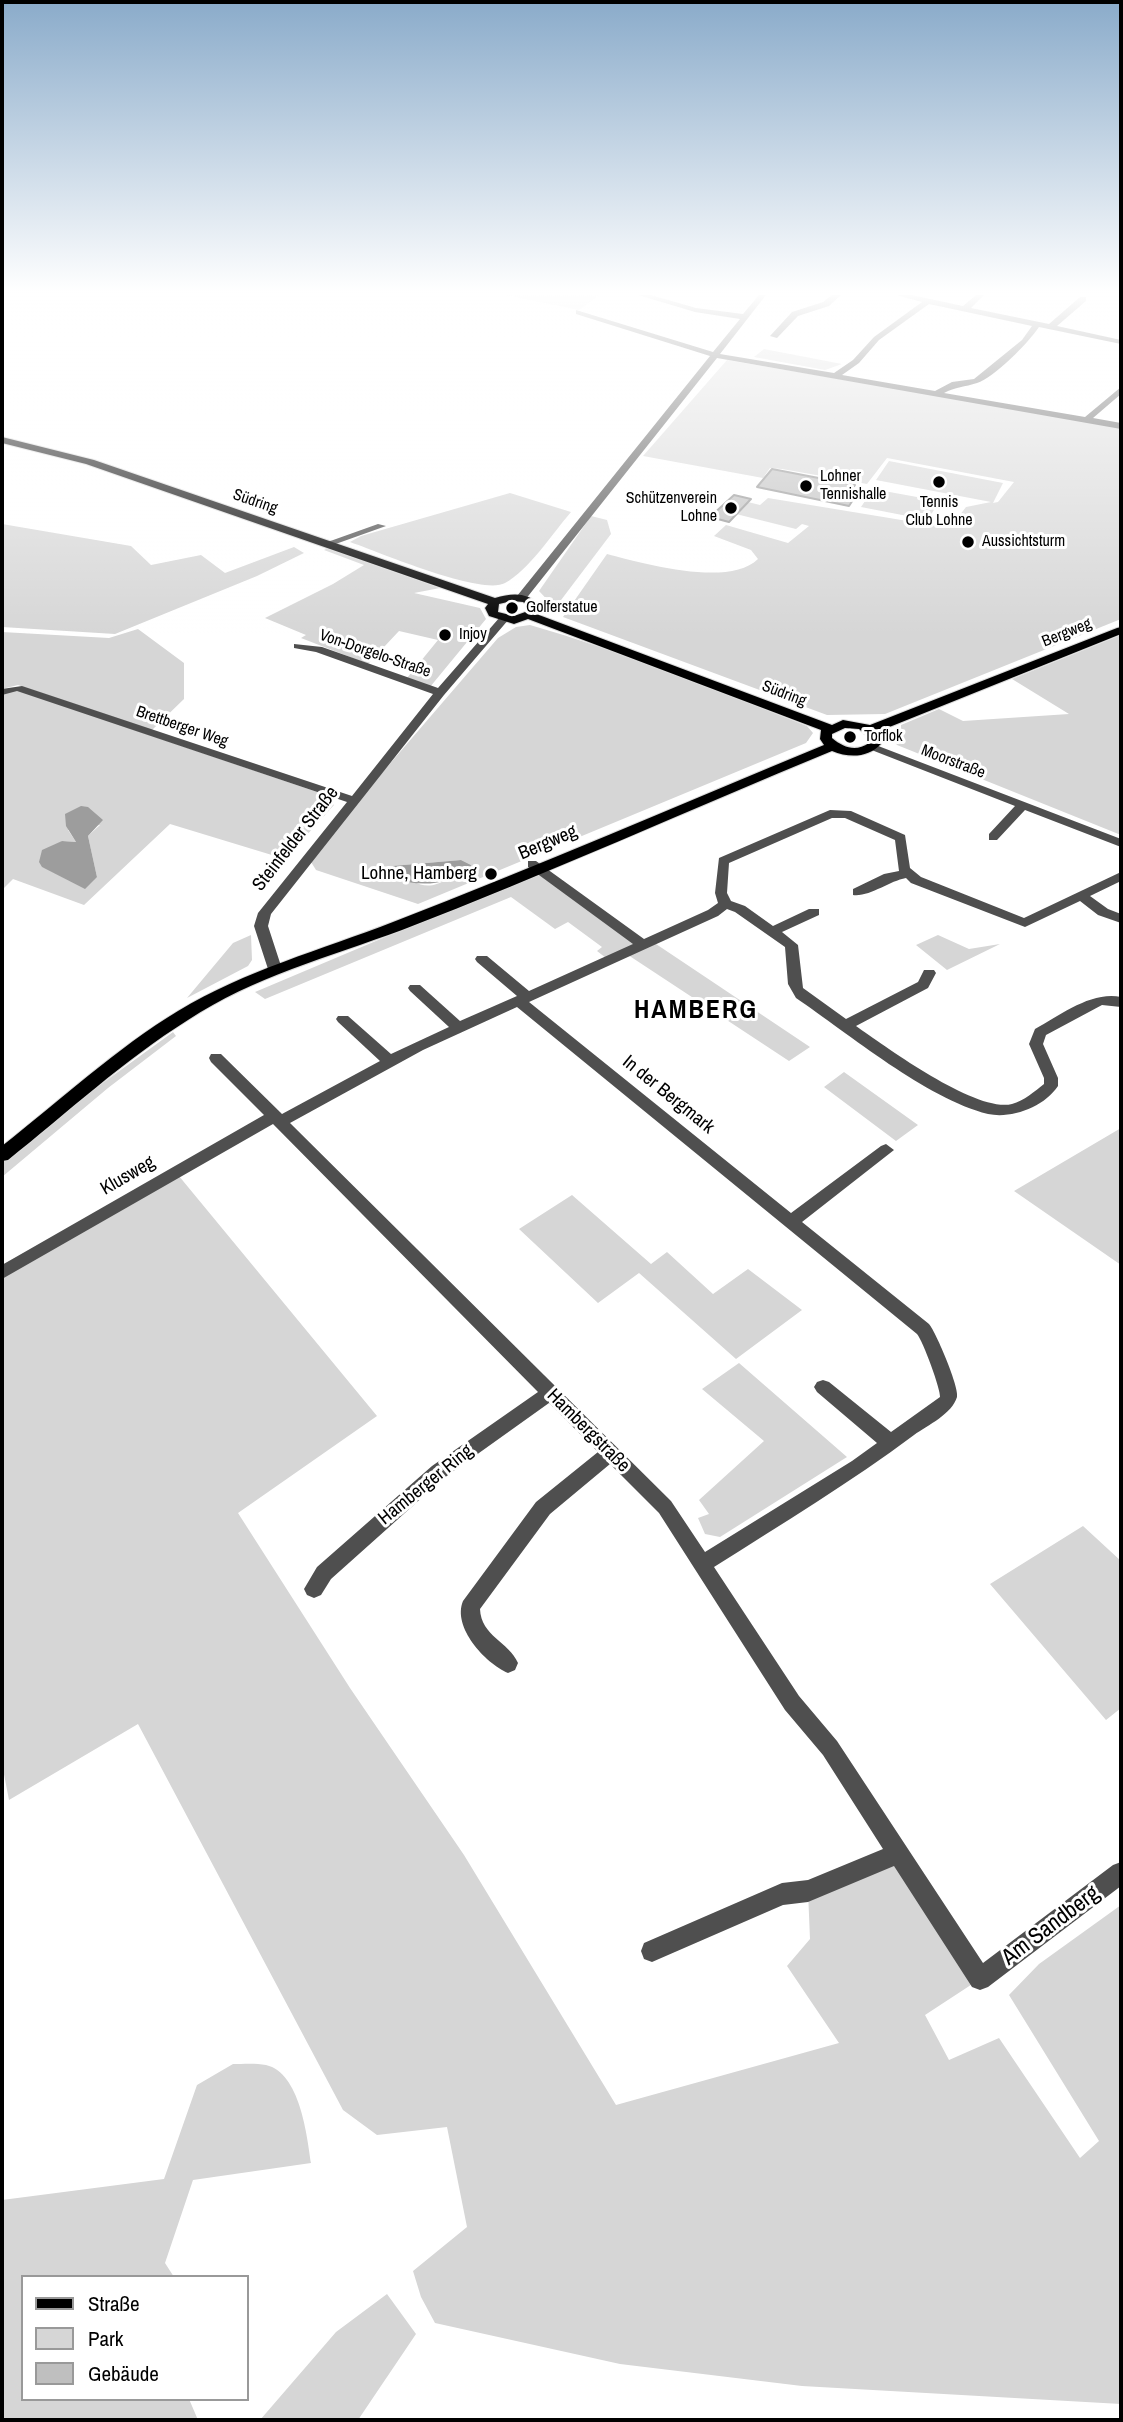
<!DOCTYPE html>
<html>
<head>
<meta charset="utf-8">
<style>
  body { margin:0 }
  #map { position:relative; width:1123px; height:2422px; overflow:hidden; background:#fff; font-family:"Archivo Narrow",sans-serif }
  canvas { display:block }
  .frame { position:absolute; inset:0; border:4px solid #000; pointer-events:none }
  .legend { position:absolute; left:21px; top:2275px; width:228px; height:126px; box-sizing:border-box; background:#fff; border:2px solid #999; margin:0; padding:9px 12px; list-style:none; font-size:21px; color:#000 }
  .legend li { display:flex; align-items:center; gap:14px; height:35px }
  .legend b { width:35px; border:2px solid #999 }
</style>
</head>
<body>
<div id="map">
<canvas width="1123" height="2422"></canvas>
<div class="frame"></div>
<ul class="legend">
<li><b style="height:9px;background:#000"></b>Straße</li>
<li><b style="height:19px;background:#d6d6d6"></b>Park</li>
<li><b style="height:19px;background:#bfbfbf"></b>Gebäude</li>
</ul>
</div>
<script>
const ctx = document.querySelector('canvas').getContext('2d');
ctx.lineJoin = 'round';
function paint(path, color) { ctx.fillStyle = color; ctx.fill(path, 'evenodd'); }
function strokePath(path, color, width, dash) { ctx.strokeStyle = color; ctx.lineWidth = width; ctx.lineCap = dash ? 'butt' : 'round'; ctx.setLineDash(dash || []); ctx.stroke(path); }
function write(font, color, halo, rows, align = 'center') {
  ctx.font = font + ' "Archivo Narrow",sans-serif'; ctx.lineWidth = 6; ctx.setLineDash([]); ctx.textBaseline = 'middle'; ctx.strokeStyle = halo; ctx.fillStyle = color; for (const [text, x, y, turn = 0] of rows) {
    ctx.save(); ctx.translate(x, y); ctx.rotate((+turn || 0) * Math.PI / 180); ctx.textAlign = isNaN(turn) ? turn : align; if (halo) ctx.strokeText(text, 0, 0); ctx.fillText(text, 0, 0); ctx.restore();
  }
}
paint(new Path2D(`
  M505,295H599L579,310Z
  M764,349L842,364L825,370L754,357Z
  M727,360L1121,427V619L885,714L827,715L563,617L607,554C642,563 729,588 758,559L751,550L714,536L726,525L788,543L809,526L802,524L796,529L736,514L748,502L760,505L768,498L950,528L966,507L991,502L876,480L889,461L1003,483L993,503L998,502L1014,482L887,458L867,484L782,469L770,468L763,478L643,456Z
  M873,489L939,501L928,520L861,507Z
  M510,493L571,512C553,533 528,571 505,583C481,596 379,552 350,542L361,536Z
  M591,516L607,520L611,534L555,608L539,591Z
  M2,524L131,546L151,565L201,555L225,573L294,547L304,553L257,576L115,634L2,627Z
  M328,548L440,588L414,593L480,608L486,619L430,687L407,678L438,640L399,631L368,664L301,638L306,635L265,618L333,584L364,565L324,550Z
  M530,625C624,652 715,690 807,726L813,733L806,743L418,904L316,870L311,862L363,795L498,638L516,627ZM461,860L471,865C434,887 428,897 392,866Z
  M138,629L184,663V699L152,730L18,685L2,689V632L109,638Z
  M1121,635V835L897,745L890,736L901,730V725L939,709L963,721L1069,714L1012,679Z
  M17,690L323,794L334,805L285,859L170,824L84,905L13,879L2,890V694ZM100,825L88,836L97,877L42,867L62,841L76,842L68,830Z
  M537,873L641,949L656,944L810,1047L789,1061L622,951L606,958L597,951L602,947L568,922L555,929L511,897L265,999L255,992Z
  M251,935L252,960L248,966L187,998L233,943Z
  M938,935L969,949L1000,944L947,970L916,945Z
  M173,1032L176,1036L108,1088L2,1177V1162L78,1101Z
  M844,1072L918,1125L896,1141L824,1087Z
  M1121,1128V1265L1014,1191Z
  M174,1170L377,1416L238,1513L350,1688L464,1855L616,2105L839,2043L787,1966L810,1939L808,1891L898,1854L980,1979L925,2015L949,2060L999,2038L1080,2158L1099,2141L1009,1995L1039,1964L1121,1905V2404L802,2386L620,2364L435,2323L421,2297L413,2271L467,2227L447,2127L377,2135L343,2110L138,1724L9,1800L2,1764V1265Z
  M572,1195L651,1264L667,1252L713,1294L748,1269L802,1310L736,1359L639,1273L598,1303L519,1229Z
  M739,1363L847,1457L720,1537L705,1534L698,1518L709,1514L699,1500L764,1441L702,1389Z
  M1083,1526L1121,1561V1708L1106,1720L990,1584Z
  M233,2064C243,2064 256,2063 266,2065C300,2073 307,2135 311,2163L193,2180L165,2263L174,2277H23V2399H189L198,2420H2V2200L164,2179L197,2085Z
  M387,2294L416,2334L358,2420H260L336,2332Z`), '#d6d6d6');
paint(new Path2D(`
  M81,806L88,807L103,820L88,836L97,877L85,889L42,867L39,862L42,850L62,841L76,842L66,826L65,814Z
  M461,860L471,865L470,870C442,887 419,886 389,878L386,872L392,866Z`), '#9d9d9d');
const building = new Path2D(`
  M772,469L855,485L851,491L858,492L849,506L757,487Z
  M734,495L751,499L729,522L710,517Z`);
paint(building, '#bfbfbf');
strokePath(building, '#939393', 2);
const major = new Path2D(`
  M2,437L94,460L495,598C513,593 527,592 541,606L539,615L832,725L843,720L870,725L1117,628L1121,627V634L877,732L882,737L881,744C868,758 849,758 832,751C689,810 547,874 402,930C329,957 253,977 188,1020C124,1060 67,1113 8,1160L2,1161V1146C58,1102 118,1047 178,1011C246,970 321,950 393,922C538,866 681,804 824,745L820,739L821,730L528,619L514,624L489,616L485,608L488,604L86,464L2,443ZM512,601L523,602L529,607L528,611L514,616L498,612L499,604ZM845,728L859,729L869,738V743C856,752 844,748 832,738V734Z`);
strokePath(major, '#dbdbdb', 2);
paint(new Path2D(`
  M638,295H651L696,308L743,314L759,295H766L720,354L834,373L853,360L874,337L922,302L896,295H912L963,306L976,295H984L971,308L1049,324L1080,297H1086V301L1057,326L1121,340V344L1039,327C1029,342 994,378 977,383C965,387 955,387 944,393L1085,417L1121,387V394L1093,418L1121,423V429L717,358L525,600H517V596L710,356L576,314V310L713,352L740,319L695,312ZM929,304L1032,326L1022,340L974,379L952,382L935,391L842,375L859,363L879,340Z
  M832,295H841L829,306L798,316L777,338L770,336L792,312L823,302Z
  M378,524L386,526L330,546L322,544Z
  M500,617L509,619L444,695L271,914L268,926L282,969L275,974L268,969L254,926L258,913L347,802L17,691L2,695V689L22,686L352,796L433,694L316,652L294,648V644L322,647L438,688Z
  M873,744L1121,839V847L1025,810L997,840H989V834L1015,806L869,749L867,747Z
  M830,810L851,811L905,835L910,868L921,877L1024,918L1121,872V881L1090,896L1108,909L1121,914V923L1098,915L1080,901L1025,927L911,883L906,878C889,881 870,897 853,895V889L884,874L899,871L895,840L845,818H832L729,863L727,893L731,901L745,906L773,926L809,909H819V915L782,932L798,945L803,988L846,1019L918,982L924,970H934L936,973L928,988L856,1026C886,1047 976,1113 1012,1104C1024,1101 1035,1091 1044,1084V1078L1029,1044L1035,1029C1061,1015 1091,991 1121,997V1007L1102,1005L1046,1035L1043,1044L1058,1078V1086C1044,1107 1012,1119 988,1114C927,1099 849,1034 796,998L788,984L785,947L735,912L727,909L718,916L529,1002L791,1213L881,1146L886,1144L894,1150L802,1222L929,1324C936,1332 960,1389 957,1397C952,1414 928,1425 914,1435C851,1482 782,1524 714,1567L799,1696L837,1741L983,1963L1113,1865L1121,1862V1886L988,1987L980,1990L972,1987L894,1866L808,1902L783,1905L652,1962L644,1959L641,1951L644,1943L782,1883L808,1880L883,1849L823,1755L785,1710L659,1513L610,1464L550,1514L480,1609C481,1636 509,1642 518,1663L515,1670L508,1673C485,1663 452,1627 463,1601L536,1502L598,1452L549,1403L444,1478L331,1579L321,1595L314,1598L307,1595L304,1589L317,1567L432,1466L538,1392L273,1124L2,1279V1265L264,1115L211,1062L209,1058L211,1054H221L282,1114L380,1061L338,1022L336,1019L338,1016H348L391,1054L449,1027L410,991L408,988L410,985H420L460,1021L517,996L477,962L475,959L477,956H487L529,991L633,944L528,867V861H536L644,939L708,910L718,903L715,893L719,858ZM517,1007L917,1334C923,1341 941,1390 940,1397L891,1432L829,1382L823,1380L817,1382L814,1387L817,1392L877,1443L852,1461L705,1552L671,1501L290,1123L423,1050Z`), '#4f4f4f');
paint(major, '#000');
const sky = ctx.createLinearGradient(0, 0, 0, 635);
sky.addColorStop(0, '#8aabca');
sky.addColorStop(0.46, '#fff');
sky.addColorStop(1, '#ffffff00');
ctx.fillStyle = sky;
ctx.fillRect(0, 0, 1123, 635);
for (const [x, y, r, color] of [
  [939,482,7,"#000"],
  [806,486,7,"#000"],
  [731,508,7,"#000"],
  [968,542,7,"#000"],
  [512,608,7,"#000"],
  [445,635,7,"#000"],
  [850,737,7,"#000"],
  [491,874,7,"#000"]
]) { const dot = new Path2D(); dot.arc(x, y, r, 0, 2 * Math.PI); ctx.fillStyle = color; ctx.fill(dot); strokePath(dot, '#fff', 2.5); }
write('16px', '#000', '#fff', [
  ["Lohner",820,477],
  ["Tennishalle",820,495],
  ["Schützenverein",717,499,"right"],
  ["Lohne",717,517,"right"],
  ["Tennis",939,503,"center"],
  ["Club Lohne",939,521,"center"],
  ["Aussichtsturm",982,542],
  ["Golferstatue",526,608],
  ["Injoy",459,635],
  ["Torflok",864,737]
], 'left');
write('16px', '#000', '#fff', [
  ["Südring",255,502,19],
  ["Bergweg",1067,633,-22],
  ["Von-Dorgelo-Straße",375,654,19],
  ["Südring",784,694,21],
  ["Brettberger Weg",182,727,19],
  ["Moorstraße",953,762,21]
]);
write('19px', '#000', '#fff', [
  ["Steinfelder Straße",296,839,-52],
  ["Bergweg",548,843,-23],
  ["In der Bergmark",668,1095,39],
  ["Klusweg",128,1176,-30],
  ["Hambergstraße",588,1431,45],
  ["Hamberger Ring",426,1485,-39]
]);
write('19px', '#000', '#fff', [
  ["Lohne, Hamberg",477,874]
], 'right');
write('23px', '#000', '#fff', [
  ["Am Sandberg",1051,1926,-37]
]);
ctx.letterSpacing = '2px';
write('bold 26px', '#000', '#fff', [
  ["HAMBERG",696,1011]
]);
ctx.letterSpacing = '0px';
</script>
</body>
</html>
